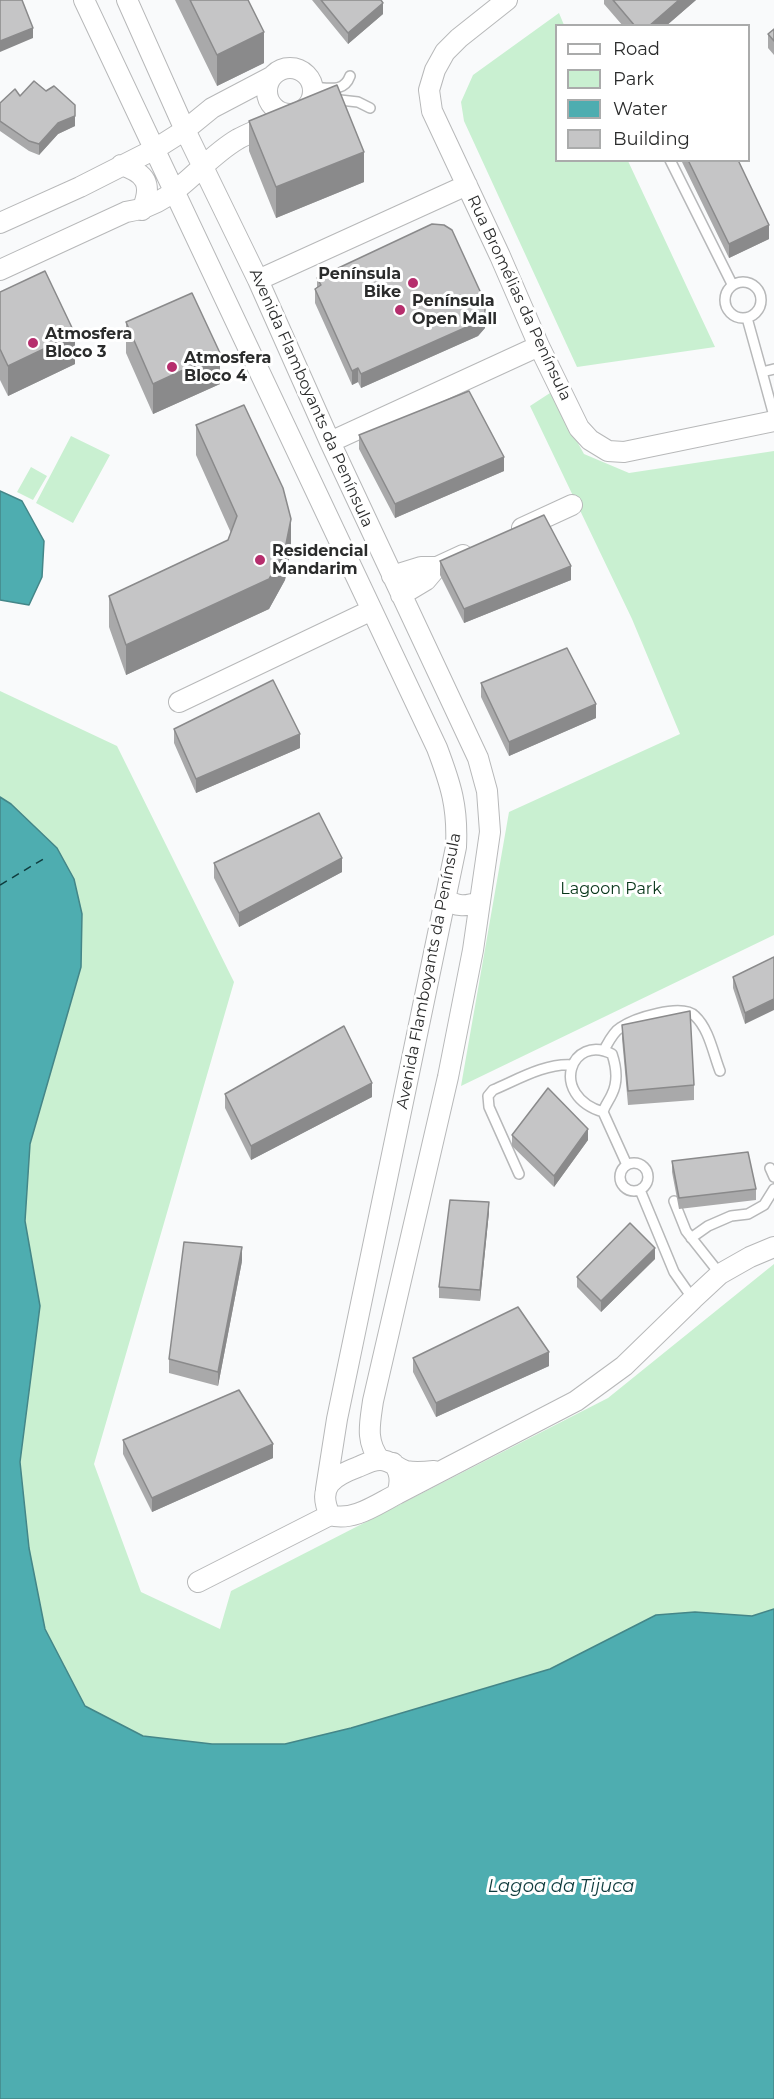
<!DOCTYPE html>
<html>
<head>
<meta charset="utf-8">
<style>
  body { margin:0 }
  #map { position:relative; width:774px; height:2099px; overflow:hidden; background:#f9fafb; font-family:Montserrat,sans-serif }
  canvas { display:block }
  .legend { position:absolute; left:555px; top:24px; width:195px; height:138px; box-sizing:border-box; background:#fff; border:2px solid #aaabab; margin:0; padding:8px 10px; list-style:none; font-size:18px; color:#2b2c2c }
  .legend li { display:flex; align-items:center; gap:12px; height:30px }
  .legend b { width:30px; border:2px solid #aaabab }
</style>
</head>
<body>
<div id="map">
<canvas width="774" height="2099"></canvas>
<ul class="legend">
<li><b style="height:8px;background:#fff"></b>Road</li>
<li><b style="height:16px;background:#c9f0d1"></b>Park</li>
<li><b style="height:16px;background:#4eadb0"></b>Water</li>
<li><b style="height:16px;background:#c5c5c6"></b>Building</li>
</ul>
</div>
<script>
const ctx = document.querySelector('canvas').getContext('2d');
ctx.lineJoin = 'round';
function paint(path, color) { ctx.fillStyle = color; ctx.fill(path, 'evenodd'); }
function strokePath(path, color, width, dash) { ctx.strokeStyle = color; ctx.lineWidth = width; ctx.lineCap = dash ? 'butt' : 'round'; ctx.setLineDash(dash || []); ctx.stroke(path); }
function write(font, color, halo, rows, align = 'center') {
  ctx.font = font + ' Montserrat,sans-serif'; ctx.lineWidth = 6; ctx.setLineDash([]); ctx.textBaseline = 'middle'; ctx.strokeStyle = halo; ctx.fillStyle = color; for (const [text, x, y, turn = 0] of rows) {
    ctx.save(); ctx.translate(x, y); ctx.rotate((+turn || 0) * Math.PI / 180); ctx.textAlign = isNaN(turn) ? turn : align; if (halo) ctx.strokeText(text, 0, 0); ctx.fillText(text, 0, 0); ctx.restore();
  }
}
paint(new Path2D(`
  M559,13L564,25L556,26V160L628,161L715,347L577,367L464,121L461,102L473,75Z
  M550,393L584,454L629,473L774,451V935L461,1086L509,812L680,734L632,619L530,406Z
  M71,436L110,455L73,523L36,503Z
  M31,467L47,476L33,500L17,492Z
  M0,691L117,746L234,982L94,1464L141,1592L220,1629L231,1591L608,1398L774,1264V1609L752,1616L695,1612L656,1615L550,1669L351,1728L285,1744H212L143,1736L85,1707L45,1629L29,1548L20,1462L40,1306L25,1221L30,1144L81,967L57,848L11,804L0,797Z`), '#c9f0d1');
const water = new Path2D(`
  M0,491L22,501L44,541L42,577L29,605L0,600Z
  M0,797L11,804L57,848L74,879L82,914L81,967L30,1144L25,1221L40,1306L20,1462L29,1548L45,1629L85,1706L143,1736L212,1744H285L351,1728L550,1669L656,1615L695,1612L752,1616L774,1609V2099H0Z`);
paint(water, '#4eadb0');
strokePath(water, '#448688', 1.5);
strokePath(new Path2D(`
  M0,885L45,858`), '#0f3c3e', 1.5, [8, 6]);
const service = new Path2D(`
  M313,87C328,88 344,93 350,76
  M331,99L358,102L370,108
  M670,160L732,284
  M725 300a18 18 0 1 1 36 0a18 18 0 1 1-36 0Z
  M747,318L762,372L774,369
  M762,372L774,416
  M604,1050C608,1043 613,1032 620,1028C634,1018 682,1003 695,1016C709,1029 713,1053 720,1071
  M603,1112C548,1095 571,1033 612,1054C616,1066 618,1082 612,1094C609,1101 605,1105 603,1112L627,1165
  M620 1177a14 14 0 1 1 28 0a14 14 0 1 1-28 0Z
  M770,1168L774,1177
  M519,1174L489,1107L488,1096L493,1090C517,1080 545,1063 572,1065
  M640,1190L674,1272L693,1299
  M674,1201L686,1231L720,1274
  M691,1238L708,1226L731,1216L748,1214L764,1205L774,1189`);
const minor = new Path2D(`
  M84,0L437,748C451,785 458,807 456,847L337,1419L326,1489
  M127,0L185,130L258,280L330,442L478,758L487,791L490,832L473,950L448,1077L373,1401C370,1423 365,1441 380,1460
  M507,0L459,38L445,52L435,70L429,90L432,111L500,256L539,346L579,428L590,440L608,451L624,452L774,421
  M267 91a23 23 0 1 1 46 0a23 23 0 1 1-46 0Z
  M121,165C146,173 153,184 142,210
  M0,223L80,187L155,149L185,130L212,108L271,77
  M0,270L126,212C177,205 197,163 238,139C249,133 261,129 272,123
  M258,280L467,185
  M330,442L539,346
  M522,528L572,505
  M392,576L421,567H437L463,555
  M401,595L426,580L437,567
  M179,702L372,610
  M445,898C456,908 467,906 480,902
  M393,1463C401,1472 401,1483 397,1494C377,1504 353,1522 330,1515C316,1486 334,1476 358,1467C365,1464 372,1460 380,1460C391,1460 396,1468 406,1471C415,1473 425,1472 434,1471
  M397,1494L576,1401L624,1366L693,1299L720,1274L750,1257L774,1247
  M198,1582L330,1515`);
strokePath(service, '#b7b8b9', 12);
strokePath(minor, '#b7b8b9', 22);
strokePath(service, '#fff', 9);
strokePath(minor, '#fff', 20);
paint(new Path2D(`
  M175,0H248L264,63L217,86Z
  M312,0H381L383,14L348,44Z
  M604,0H696L666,26H623L604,4Z
  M774,29V55L768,48V34Z
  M20,96L75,116V126L58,134L39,155L29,151L0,131V103Z
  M249,121L364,182L276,218L249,151Z
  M681,160H738L769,239L729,258Z
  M317,278L485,328L478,336L361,388L358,382L352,385L315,303V289L317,287Z
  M0,292L75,364L8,396L0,380Z
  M126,322L220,384L153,414L126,353Z
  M196,425L291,549L285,580L269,609L126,675L109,627V596L228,540L231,533L196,455Z
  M359,435L504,471L395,518L359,449Z
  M440,561L571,580L464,623L440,575Z
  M481,683L596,718L509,756L481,697Z
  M174,729L300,748L196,793L174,743Z
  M214,863L342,872L239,927L214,878Z
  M774,957L745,1024L733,988V977Z
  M622,1025L694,1085V1100L628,1105L622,1039Z
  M225,1094L372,1097L251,1160L225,1108Z
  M512,1135L588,1140L554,1187L512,1146Z
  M672,1161L756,1189V1200L679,1209L672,1172Z
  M489,1212L480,1301L439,1298V1287Z
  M655,1259L601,1312L577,1287V1277Z
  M242,1261L218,1386L169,1373V1359Z
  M413,1358L549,1366L436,1417L413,1372Z
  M123,1440L273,1458L152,1512L123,1454Z`), '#a9a9aa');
paint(new Path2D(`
  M679,0H696L666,26H649Z
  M383,3V14L348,44V33Z
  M33,28V38L0,52V41Z
  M264,32V63L217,86V55Z
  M75,105V126L58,134L39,155V144Z
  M364,152V182L276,218V187Z
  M769,225V239L729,258V244Z
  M485,302V328L478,336L361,388V374Z
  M75,334V364L8,396V366Z
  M220,353V384L153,414V384Z
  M358,368V382L352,385V371Z
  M504,457V471L395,518V504Z
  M291,519V549L285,580L269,609L126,675V645Z
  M571,566V580L464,623V609Z
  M596,704V718L509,756V742Z
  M300,734V748L196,793V779Z
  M342,858V872L239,927V913Z
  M774,999V1010L745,1024V1013Z
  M372,1083V1097L251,1160V1146Z
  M588,1129V1140L554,1187V1176Z
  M489,1202V1212L480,1301V1290Z
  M242,1247V1261L218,1386V1372Z
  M655,1248V1259L601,1312V1301Z
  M549,1352V1366L436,1417V1403Z
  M273,1444V1458L152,1512V1498Z`), '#8a8a8b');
const building = new Path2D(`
  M0,0H22L33,28L0,41Z
  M190,0H248L264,32L217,55Z
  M321,0H381L383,3L348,33Z
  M613,0H679L649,26H635Z
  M774,29V41L768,34Z
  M34,81L46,91L54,86L75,105V116L58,123L39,144L29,141L0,121V103L15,89L20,96Z
  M337,85L364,152L276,187L249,121Z
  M688,160H738L769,225L729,244Z
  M432,224L444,225L452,230L485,302V314L478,322L361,374L358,368L352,371L315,289L321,285L317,278Z
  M45,271L75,334L8,366L0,349V292Z
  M192,293L220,353L153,384L126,322Z
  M469,391L504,457L395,504L359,435Z
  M244,405L283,488L291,519L285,549L269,579L126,645L109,596L228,540L237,516L196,425Z
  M544,515L571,566L464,609L440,561Z
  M567,648L596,704L509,742L481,683Z
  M273,680L300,734L196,779L174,729Z
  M319,813L342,858L239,913L214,863Z
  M774,957V999L745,1013L733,977Z
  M690,1011L694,1085L628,1091L622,1025Z
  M344,1026L372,1083L251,1146L225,1094Z
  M548,1088L588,1129L554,1176L512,1135Z
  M748,1152L756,1189L679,1198L672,1161Z
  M450,1200L489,1202L480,1290L439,1287Z
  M630,1223L655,1248L601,1301L577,1277Z
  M184,1242L242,1247L218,1372L169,1359Z
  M518,1307L549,1352L436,1403L413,1358Z
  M239,1390L273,1444L152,1498L123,1440Z`);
paint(building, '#c5c5c6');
strokePath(building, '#8a8a8b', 1.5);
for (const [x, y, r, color] of [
  [413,283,6,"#b62e6d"],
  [400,310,6,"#b62e6d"],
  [33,343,6,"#b62e6d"],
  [172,367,6,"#b62e6d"],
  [260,560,6,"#b62e6d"]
]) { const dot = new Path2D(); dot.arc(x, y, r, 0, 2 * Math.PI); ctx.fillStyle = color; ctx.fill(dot); strokePath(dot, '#fff', 2); }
write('bold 16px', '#2b2c2c', '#fff', [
  ["Península",401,274,"right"],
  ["Bike",401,292,"right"],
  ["Península",412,301],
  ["Open Mall",412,319],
  ["Atmosfera",45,334],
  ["Bloco 3",45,352],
  ["Atmosfera",184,358],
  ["Bloco 4",184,376],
  ["Residencial",272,551],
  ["Mandarim",272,569]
], 'left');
write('16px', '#2b2c2c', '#fff', [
  ["Rua Bromélias da Península",519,298,65],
  ["Avenida Flamboyants da Península",311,398,66],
  ["Avenida Flamboyants da Península",429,971,-79]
]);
write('16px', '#063518', '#fff', [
  ["Lagoon Park",611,889]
]);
write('italic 18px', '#0f3c3e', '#fff', [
  ["Lagoa da Tijuca",561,1887]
]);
</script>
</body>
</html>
